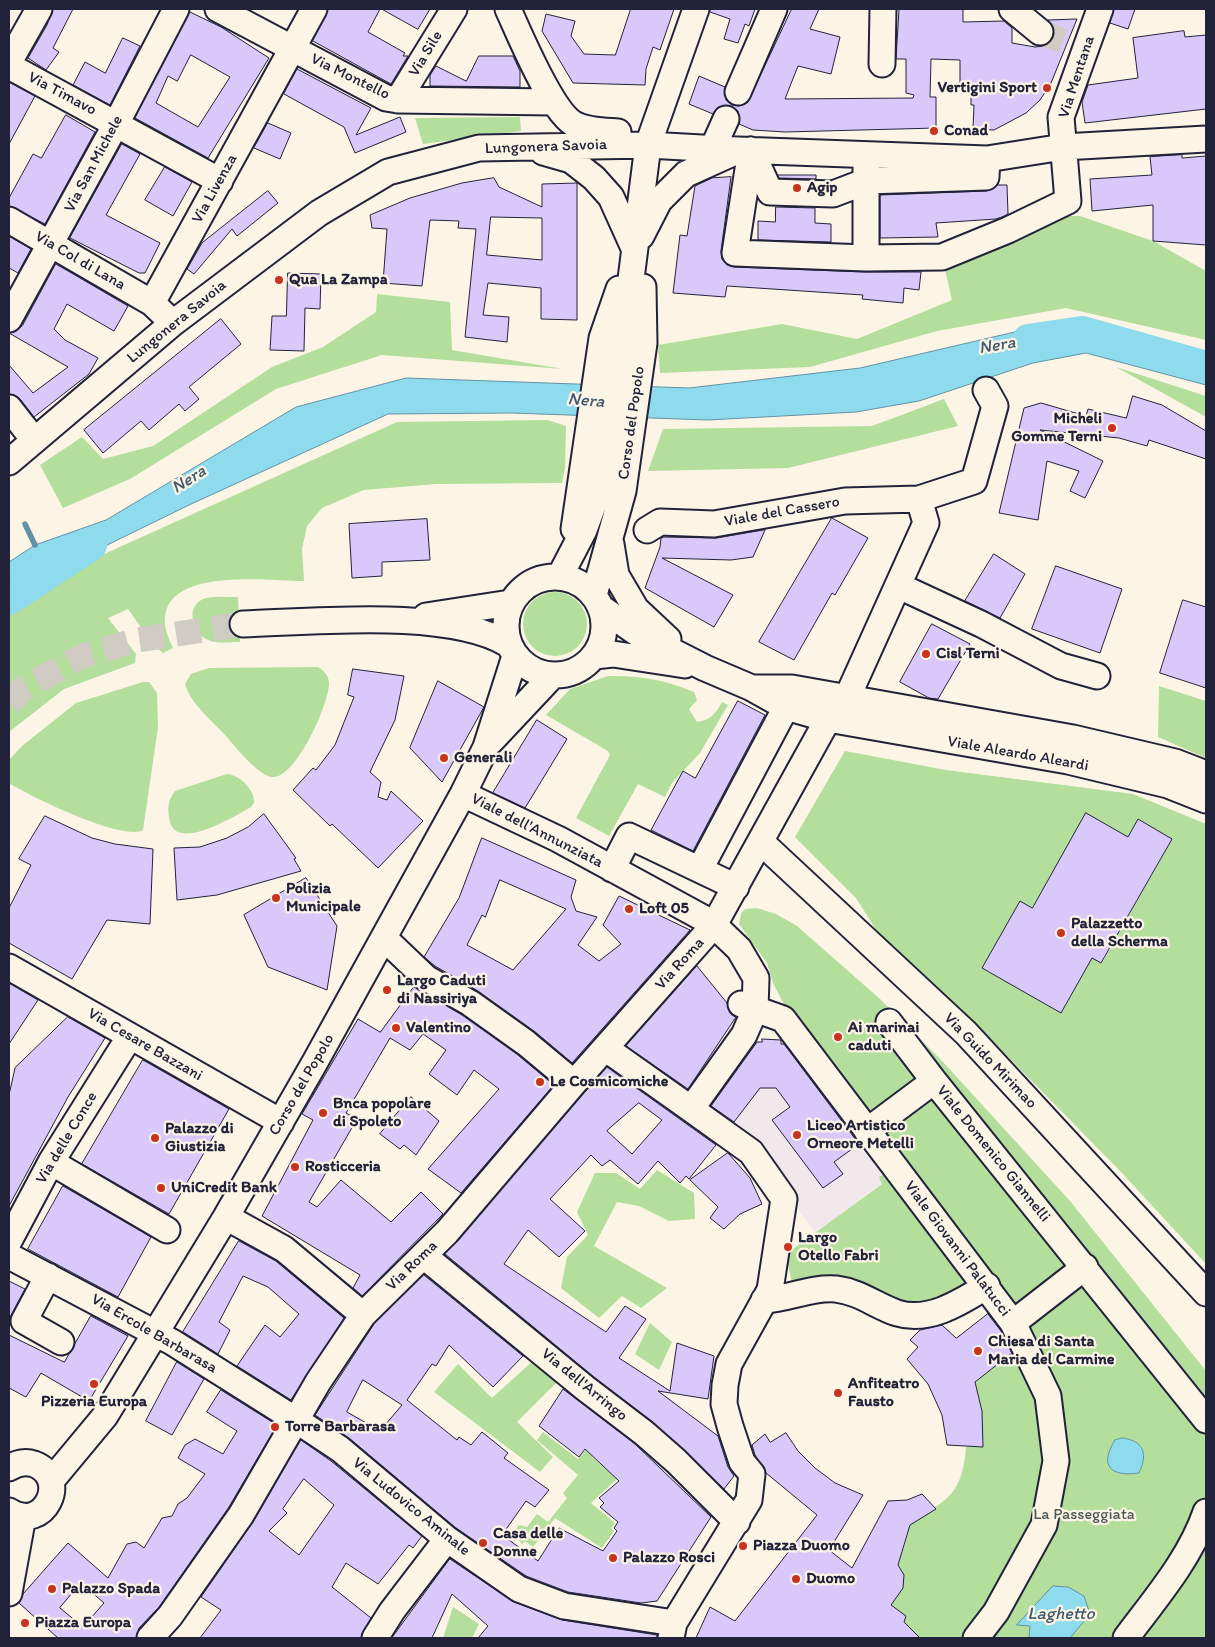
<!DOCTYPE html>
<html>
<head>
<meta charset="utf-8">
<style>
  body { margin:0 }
  #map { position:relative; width:1215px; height:1647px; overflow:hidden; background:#fcf5e5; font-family:Itim,sans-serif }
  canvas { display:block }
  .frame { position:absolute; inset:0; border:10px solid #22223b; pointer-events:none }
</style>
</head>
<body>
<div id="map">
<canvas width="1215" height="1647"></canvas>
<div class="frame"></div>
</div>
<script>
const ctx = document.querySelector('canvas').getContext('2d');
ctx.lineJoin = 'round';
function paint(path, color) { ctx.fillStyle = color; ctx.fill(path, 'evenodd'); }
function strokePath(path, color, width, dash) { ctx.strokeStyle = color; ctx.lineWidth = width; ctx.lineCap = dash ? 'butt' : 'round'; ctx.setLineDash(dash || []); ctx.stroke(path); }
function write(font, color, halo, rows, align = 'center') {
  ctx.font = font + ' Itim,sans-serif'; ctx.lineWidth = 4.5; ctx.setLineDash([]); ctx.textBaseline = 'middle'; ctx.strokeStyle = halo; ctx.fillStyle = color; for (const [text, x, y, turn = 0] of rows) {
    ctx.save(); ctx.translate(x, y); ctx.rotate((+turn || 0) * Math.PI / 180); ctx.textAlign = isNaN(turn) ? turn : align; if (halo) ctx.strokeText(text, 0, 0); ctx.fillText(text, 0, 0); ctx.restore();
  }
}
paint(new Path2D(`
  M762,1039L782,1040L781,1044L794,1045L886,1173L882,1183L815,1233L754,1148L699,1104L751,1041L761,1042Z`), '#f1e8eb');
paint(new Path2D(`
  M520,117L521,131L423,144L415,118Z
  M1036,216H1080L1153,241L1206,271V340L1066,308L937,331L810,367L660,373L658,345L782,324L857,339L952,300L942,257Z
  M377,294L450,302L452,350L563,369L382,355L276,389L130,479L63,508L40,465L82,437L103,459L153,446L272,367L323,347L376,312Z
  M1116,367L1206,396V417Z
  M944,399L958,426L788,468L648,471L663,429L872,426Z
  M548,420L566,426L565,467L562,483L436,484L364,490L322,508L307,526L302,549L304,581C269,581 162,566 165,623C165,631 170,641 173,648L163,653L154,646L128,609L108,618L136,654L135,663L64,689L9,732V602L22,591L397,422Z
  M523 624a32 32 0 1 1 64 0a32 32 0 1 1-64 0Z
  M238,597L240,642C230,642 217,644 208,640C192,634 184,604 206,598C216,596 228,597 238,597Z
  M318,667C324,671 328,675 329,682C330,703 296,778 273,777C259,777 234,745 225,735C212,721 190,703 185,684L191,674L209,668Z
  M608,676C641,676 662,679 694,692L697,700L689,709L697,722C711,720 715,714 722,702L728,705L700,753L672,783L665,797L638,784L609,836L576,818L610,755L608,751L546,715L570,689Z
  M143,682H149L157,693L158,727L143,830C124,842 29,796 9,783V760L22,746L76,703Z
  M1159,686L1206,701V758L1158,737Z
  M845,751L946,770L1133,794L1206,824V1264L1122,1173L963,1011L885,944L856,898L795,837ZM1086,814L1128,837L1138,819L1172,839L1102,963L1092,958L1061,1013L982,968L1020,902L1032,908Z
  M227,774C240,775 255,790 254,803L251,807C233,817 172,855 169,817C167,806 169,799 175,791Z
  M757,908L776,914L797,926L880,999L943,1062L1070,1201L1206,1371V1638H918L911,1629L904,1625L906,1616L891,1605C900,1592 911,1580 898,1565L908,1534L910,1520C948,1503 963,1491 966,1447H983L982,1411L975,1382L1017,1349L981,1303L931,1307L793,1288L786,1254L882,1184L879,1177L886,1173L790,1016L773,983L767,963L739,924L741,914L745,909Z
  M657,1170L694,1193L695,1219L669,1221L639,1206L617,1202L594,1246L667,1288L641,1308L622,1296L599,1318L561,1288L567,1257L588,1235L577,1212L595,1173H616L640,1189Z
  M650,1323L672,1342L659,1370L635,1354Z
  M535,1359L558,1381L517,1422L553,1457L540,1472L434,1392L458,1364L492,1398Z
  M543,1432L578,1459L600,1433L604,1436L592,1457L617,1479L591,1503L615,1523L611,1528L614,1531L602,1548L555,1518L533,1547L525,1541L522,1544L518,1539L515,1530L519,1525L527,1527L537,1514L548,1522L567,1498L563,1493L578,1475L537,1440Z
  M453,1607L479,1624L472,1638H443Z`), '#b3de9c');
const water = new Path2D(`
  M1028,329L1175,344L1206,354V385L1086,353L1033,363L919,401L856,412L708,420L512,413L388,414L189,505L9,593V562L35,545L106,520L296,407L406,378L689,388L860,368Z
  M1123,1438C1144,1441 1148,1454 1139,1473C1112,1477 1098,1467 1115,1440Z
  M1053,1586L1068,1587L1084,1596L1090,1614L1070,1638H1029L1030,1626L1017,1625Z`);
paint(water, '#8edbed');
strokePath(water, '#6391a6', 1);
strokePath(new Path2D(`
  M25,524L35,545`), '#6391a6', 5.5);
strokePath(new Path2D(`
  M1028,340L1082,332L1206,367
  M9,599L91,545`), '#8edbed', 32);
const building = new Path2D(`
  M53,9H73L53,48L59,52L46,70L28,58L47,25Z
  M328,9H380L368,32L405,53L403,56H408L391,84L313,41Z
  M382,9H430L418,29Z
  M631,9H674L660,50L653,47L646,69L645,85L573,83L542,31L546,14L575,21L571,36L584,54L615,55Z
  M710,9H755L749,26L745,24L738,43L724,39L730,19L710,12Z
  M792,9H819L810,29L840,37L831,74L798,66L785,99L913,98L914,95L906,93V59H896L899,9H963V22L1004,21L1012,28V43L1035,47L1045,46L1051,41L1054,27L1048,20L1077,19L1051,83L1040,100L1026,113L994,130L973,129L974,105H971V89L960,88V60L931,59L930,97H936V128L785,132L753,130L739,124L738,111L731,106L718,107L713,114L689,104L699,76L725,87L726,100L732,105L739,106L747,103Z
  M1114,9H1135L1128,29L1110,23Z
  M190,12L221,27L269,58L208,158L135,118ZM191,55L230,77L198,127L156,103L168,76L177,81Z
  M1184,31L1185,37L1206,35V109L1085,123L1082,102L1088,85L1138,78L1133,38Z
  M123,38L140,46L110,105L73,85L85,62L105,73Z
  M479,56H513L520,71V87L430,86V75L436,66L466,81Z
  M297,69L371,108L356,135L400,117L406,132L355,153L344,127L284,94Z
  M9,82L35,96L9,144Z
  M66,115L95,132L45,224L9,206V198L33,154L41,158Z
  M268,123L291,133L280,159L254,148Z
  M122,144L140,154L106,215L160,243L145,273H139L70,238Z
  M1182,155V158L1206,156V245L1153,241V205L1092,211L1090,179L1152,175L1150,157Z
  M165,167L192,182L173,216L145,200Z
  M778,175H816V179L779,178Z
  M731,177L721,251L722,259L727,265L734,267L865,272H921L919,290L904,288L903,303L862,299L863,295L727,286L725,297L673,293L680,235L687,236L695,186L712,178Z
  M494,178L499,187L542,207V184L577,183V320L541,319V288L488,283L483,315L509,317L507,342L465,337L476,229L458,228L459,221L430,220L422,286L383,283L387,229L372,228L370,215L410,198L462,183ZM491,217L542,218V260L487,255Z
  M998,185H1007L1008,214L1002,217L996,219L936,223L938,237L880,238V195L986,191Z
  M268,191L278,203L237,236L232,229L194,274L187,269L202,243Z
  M776,207L815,208V223L831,224V242L758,240V221L775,222Z
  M9,236L31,249L18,273L9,268Z
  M56,264L128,306L114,331L67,304L54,329L65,340L98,358L89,374L34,417L20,399L9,394V365L33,393L68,367L9,333L16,331L22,326Z
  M288,273L321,274L320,309L305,308L304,351L270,350L272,316H286Z
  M221,319L241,344L189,387L199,399L185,411L179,404L149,430L141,421L103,453L84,430Z
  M1133,396L1162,405L1206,431V459L1149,440L1147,446L1119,438L1040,430L1103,461L1085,498L1070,491L1079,471L1047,461L1038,520L999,513L1024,408L1041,403L1086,416L1088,409L1126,418Z
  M832,518L868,538L835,595L832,593L794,660L759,642Z
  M427,519L430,560L382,562V576L352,578L349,524Z
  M765,530L753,557L731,560L662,558L733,595L714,627L645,588L660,547L661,538L664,537L716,538Z
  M994,554L1025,574L1000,618L965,601Z
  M1056,566L1122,589L1100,653L1032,629Z
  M1183,600L1206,607V688L1160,673Z
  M932,624L970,644L938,699L929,698L900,682Z
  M353,669L404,676L395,720L370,772L381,782L378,797L387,800L391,791L423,821L378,868L332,824L330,826L293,790L313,768L316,770L335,745L354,697L348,695Z
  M438,681L484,707L442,782L410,748Z
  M738,701L765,715L693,851L651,830L683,771L695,778Z
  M537,720L567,739L525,808L493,793Z
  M1086,813L1128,837L1138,819L1172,839L1101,963L1092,958L1061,1013L982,968L1020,901L1032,908Z
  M264,814L296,858L294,859L301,871L217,895L177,900L174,848L200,847L227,838L248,827Z
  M45,816L92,838L115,844L153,849L150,924L107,920L72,979L9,943V908L31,865L19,859Z
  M482,838L576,880L571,897L576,911L597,917L578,945L599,961L621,944L603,925L619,896L690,930L572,1063L534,1031L478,991L435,966L424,957L459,898ZM500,880L566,909L513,970L467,945L482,915L485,917Z
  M306,878L337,926L327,990L268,967L244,915Z
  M697,966L727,1003L730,1013L736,1017L688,1089L626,1046Z
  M9,983L38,1000L9,1044Z
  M414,987L462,1015L518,1055L554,1085L461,1193L428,1169L499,1089L474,1070L457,1095L429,1074L446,1050L423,1034L410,1050L390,1038L346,1113L357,1119L309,1202L317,1207L341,1180L391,1222L421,1192L443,1214L362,1296L353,1288L360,1275L262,1216L313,1120L302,1114L358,1019L380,1032Z
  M68,1017L105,1038L68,1097L9,1206V1095L15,1068Z
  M762,1039L781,1040V1044H784L859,1144L834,1162L843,1174L823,1188L772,1120L790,1107L776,1088H760L734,1122L711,1106L757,1042H762Z
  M143,1060L229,1109L169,1214L82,1164Z
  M607,1067L716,1145L689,1179L686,1176L680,1183L658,1161L638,1184L610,1160L602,1166L591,1155L550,1199L585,1231L559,1257L528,1230L504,1264L606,1332L625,1306L646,1319L619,1358L670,1391L677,1343L714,1356L708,1399L658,1391L718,1436L728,1467L734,1476L724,1489L653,1422L594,1377L445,1254ZM639,1103L662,1120L632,1154L607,1131Z
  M411,1097L439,1121L416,1155L404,1145L400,1149L380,1134Z
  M728,1153L750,1178L762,1204L740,1214L724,1229L710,1218L718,1207L690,1180Z
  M63,1186L151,1237L118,1297L28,1249Z
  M239,1241L276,1261L344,1318L291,1400L237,1366L265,1325L280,1337L299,1314L268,1287L243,1276L219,1322L230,1330L218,1354L183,1332Z
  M424,1275L523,1356L493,1387L449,1345L436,1366L432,1364L407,1400L457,1440L459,1437L471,1445L482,1432L508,1453L504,1458L549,1490L535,1507L526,1501L502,1535L538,1561L559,1528L603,1551L617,1531L614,1528L618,1522L600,1507L604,1503L599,1498L619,1481L585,1449L579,1457L539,1426L563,1389L635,1444L711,1517L657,1601L641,1603L568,1592L526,1576L456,1528L349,1438L315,1415L374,1324ZM363,1380L402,1405L380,1431L347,1412Z
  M9,1281L25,1289L9,1319Z
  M988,1314L1001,1331L1012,1353L975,1382L982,1411L983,1447L947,1445L942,1415L928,1384L907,1359L918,1347L910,1340L920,1330L942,1325L956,1338Z
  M91,1316L128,1336L89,1401L41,1373L26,1397L9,1388V1335L64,1362Z
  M177,1362L204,1379L172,1435L146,1421Z
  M221,1390L277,1425L229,1507L159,1607L139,1628L136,1638H58L19,1603L23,1594L68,1543L108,1578L127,1544L136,1542L144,1548L162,1518L172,1516L178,1504L187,1498L205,1474L178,1458L185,1445L195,1439L223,1454L237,1431L207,1412ZM81,1583L104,1603L83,1627L60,1608Z
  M786,1433L798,1451L815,1468L835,1483L863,1495L829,1550L852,1568L888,1501L907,1500L922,1494L936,1509L910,1525L898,1565L904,1575L903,1588L891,1605L906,1616L904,1622L920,1638H696L710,1607L735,1621L817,1515L766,1473L755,1455L752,1445L765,1434L770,1442Z
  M301,1440L331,1461L422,1536L413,1548L409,1545L378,1584L346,1563L332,1587L371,1618L361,1638H200L221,1610L201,1597L253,1522ZM304,1479L334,1505L299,1555L269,1531L287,1513L283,1509Z
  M450,1559L514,1602L562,1620L657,1635V1638H478L488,1626L452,1594L432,1638H392Z`);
paint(building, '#d8c9fa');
strokePath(building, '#22223b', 1);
strokePath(new Path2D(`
  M1040,32L1068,43
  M9,704L22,689L82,656L137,640L243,624`), '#d0cbc3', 25, [25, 12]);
const minor = new Path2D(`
  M218,9L386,98L398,100L553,102
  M508,9C520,35 552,114 576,125C588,131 604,131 618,132
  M1012,9L1040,32
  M9,62L39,9
  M882,64L883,9
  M9,66L220,181
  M738,92L774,9
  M398,100L454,9
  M713,148L726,119
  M751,150L735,253L866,258L942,257L1008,230L1068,201L1061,117L1100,9
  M751,150L770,192L833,194L867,181L986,177L987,159
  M543,152L571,160L594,178L611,197L634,248
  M866,165V258
  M9,220L152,303
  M641,236L659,201L686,174L737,151
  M9,319L116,124L176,9
  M173,323L152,303L314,9
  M9,408L34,440
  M9,462L173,323L319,213L388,172L479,148L648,145L738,150L987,159L1063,147L1206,139
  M919,499L974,481L995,406L986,390
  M574,529L602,338L619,289
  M611,544L616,575L636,609L668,639
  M560,576L584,530L601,484L623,342L648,145L696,9
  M506 626a49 49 0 1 1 98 0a49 49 0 1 1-98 0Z
  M899,586L981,624L1061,666L1097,676
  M594,595L623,491L644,343L643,287
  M600,607L640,635L705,668L752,688L786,707L828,719L1068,761L1168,785L1206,800
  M426,616L510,603
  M243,624C314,622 448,608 508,644
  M594,656L613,654L685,665
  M752,688H792L1073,738L1175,762L1206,774
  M491,741L553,675
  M463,794L558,839L703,918L714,925L739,949L756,978L755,1010L744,1035L691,1109L751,1152L784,1199L770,1290L729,1364L725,1385L724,1404L730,1426L742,1462L752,1474L749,1500L674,1623L671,1638
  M761,842L966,1033L1206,1293
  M612,869L629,836L736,887
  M700,869L786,707
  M384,938L426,978L470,1003L526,1043L574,1083
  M9,967L281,1122
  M741,1004L783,1019L1013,1323L1048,1396L1056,1461L1044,1525L996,1612L976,1638
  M889,1022L934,1081
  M605,1048L691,1109
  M867,1131L934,1081L1206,1420
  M51,1162L167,1230
  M226,1217L284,1249L363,1315
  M9,1241L51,1162L130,1036
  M9,1256L172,1342L296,1420L340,1449L447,1539L519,1589L564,1606L674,1623
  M424,1256L585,1388L644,1433L676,1461L737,1522
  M48,1276L24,1321L61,1342
  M764,1300C789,1299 810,1287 836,1289C860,1292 876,1306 897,1313C929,1323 961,1302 987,1286
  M1013,1323L1085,1267
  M9,1468C17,1463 25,1461 34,1464C71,1478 44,1534 9,1511
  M51,1481L105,1416L226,1217L315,1062L463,794L486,747L515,656
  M9,1593L23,1516
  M150,1638L170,1616L241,1515L318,1382L363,1315L447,1232L574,1083L714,925L828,719L847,698L926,523L919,499L845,501L714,524L660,522L647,530
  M375,1638L392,1611L447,1539
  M1126,1638C1155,1599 1190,1559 1206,1512`);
strokePath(minor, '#22223b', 29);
strokePath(minor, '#fcf5e5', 25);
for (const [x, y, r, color] of [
  [1047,88,5,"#c8321e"],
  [934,131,5,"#c8321e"],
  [797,188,5,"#c8321e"],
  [279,280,5,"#c8321e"],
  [1112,428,5,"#c8321e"],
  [926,654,5,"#c8321e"],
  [444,758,5,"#c8321e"],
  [276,898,5,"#c8321e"],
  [629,909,5,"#c8321e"],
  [1061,933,5,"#c8321e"],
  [387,990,5,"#c8321e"],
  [396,1028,5,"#c8321e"],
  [838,1037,5,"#c8321e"],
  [540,1082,5,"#c8321e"],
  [323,1113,5,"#c8321e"],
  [797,1135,5,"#c8321e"],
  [155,1138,5,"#c8321e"],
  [295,1167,5,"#c8321e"],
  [161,1188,5,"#c8321e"],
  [788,1247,5,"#c8321e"],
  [978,1351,5,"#c8321e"],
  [94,1384,5,"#c8321e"],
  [838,1393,5,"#c8321e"],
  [275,1427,5,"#c8321e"],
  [483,1543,5,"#c8321e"],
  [743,1546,5,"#c8321e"],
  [613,1558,5,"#c8321e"],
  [796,1579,5,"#c8321e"],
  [52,1589,5,"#c8321e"],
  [25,1623,5,"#c8321e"]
]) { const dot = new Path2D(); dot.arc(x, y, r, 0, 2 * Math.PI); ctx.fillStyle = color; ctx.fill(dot); strokePath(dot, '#fcf5e5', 2); }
write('16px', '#22223b', '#fcf5e5', [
  ["Via Sile",426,54,-59],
  ["Via Montello",350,77,26],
  ["Via Mentana",1077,77,-72],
  ["Via Timavo",62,94,28],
  ["Lungonera Savoia",546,147,-2],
  ["Via San Michele",94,164,-62],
  ["Via Livenza",215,189,-61],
  ["Via Col di Lana",80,261,30],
  ["Lungonera Savoia",177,322,-39],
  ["Corso del Popolo",632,423,-82],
  ["Viale del Cassero",782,512,-10],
  ["Viale Aleardo Aleardi",1018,754,10],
  ["Viale dell'Annunziata",537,831,27],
  ["Via Roma",680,964,-48],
  ["Via Cesare Bazzani",145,1045,30],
  ["Via Guido Mirimao",990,1061,46],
  ["Corso del Popolo",302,1085,-60],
  ["Via delle Conce",67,1138,-59],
  ["Viale Domenico Giannelli",993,1154,51],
  ["Viale Giovanni Palatucci",957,1249,53],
  ["Via Roma",412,1266,-44],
  ["Via Ercole Barbarasa",154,1334,30],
  ["Via dell'Arringo",584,1385,39],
  ["Via Ludovico Aminale",411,1507,39]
]);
write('bold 16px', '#22223b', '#fcf5e5', [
  ["Vertigini Sport",1037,88,"right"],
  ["Conad",944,131],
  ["Agip",807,188],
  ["Qua La Zampa",289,280],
  ["Micheli",1102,419,"right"],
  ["Gomme Terni",1102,437,"right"],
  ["Cisl Terni",936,654],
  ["Generali",454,758],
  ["Polizia",286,889],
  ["Municipale",286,907],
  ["Loft 05",639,909],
  ["Palazzetto",1071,924],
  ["della Scherma",1071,942],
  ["Largo Caduti",397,981],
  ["di Nassiriya",397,999],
  ["Valentino",406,1028],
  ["Ai marinai",848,1028],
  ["caduti",848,1046],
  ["Le Cosmicomiche",550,1082],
  ["Bnca popolare",333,1104],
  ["di Spoleto",333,1122],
  ["Liceo Artistico",807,1126],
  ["Orneore Metelli",807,1144],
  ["Palazzo di",165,1129],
  ["Giustizia",165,1147],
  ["Rosticceria",305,1167],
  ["UniCredit Bank",171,1188],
  ["Largo",798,1238],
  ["Otello Fabri",798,1256],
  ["Chiesa di Santa",988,1342],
  ["Maria del Carmine",988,1360],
  ["Anfiteatro",848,1384],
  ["Fausto",848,1402],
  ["Pizzeria Europa",94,1402,"center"],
  ["Torre Barbarasa",285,1427],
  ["Casa delle",493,1534],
  ["Donne",493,1552],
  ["Piazza Duomo",753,1546],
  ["Palazzo Rosci",623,1558],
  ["Duomo",806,1579],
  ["Palazzo Spada",62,1589],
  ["Piazza Europa",35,1623]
], 'left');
write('16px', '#4e5a58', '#fcf5e5', [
  ["La Passeggiata",1084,1515]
]);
write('italic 18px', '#425a70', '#fcf5e5', [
  ["Nera",997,346,-10],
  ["Nera",586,401,5],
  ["Nera",189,480,-33],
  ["Laghetto",1061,1614]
]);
</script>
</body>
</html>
